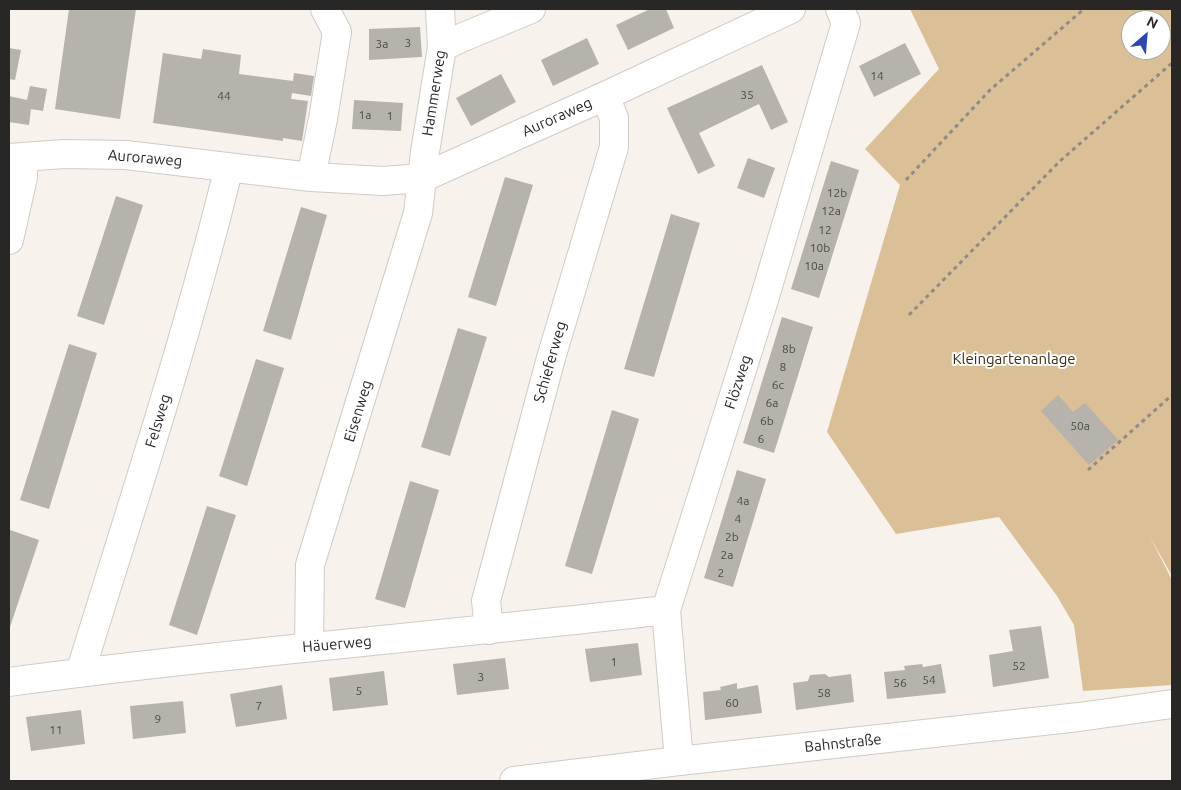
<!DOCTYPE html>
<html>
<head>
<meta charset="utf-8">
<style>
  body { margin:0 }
  #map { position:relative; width:1181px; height:790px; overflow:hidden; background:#f7f3ec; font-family:Ubuntu,sans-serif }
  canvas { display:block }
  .frame { position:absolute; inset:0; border:10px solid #292725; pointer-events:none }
  .north { position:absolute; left:1121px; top:10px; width:50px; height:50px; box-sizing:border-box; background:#fff; border:1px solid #a9a9a8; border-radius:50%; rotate:27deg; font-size:14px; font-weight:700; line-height:20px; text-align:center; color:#292725 }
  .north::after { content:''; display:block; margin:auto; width:18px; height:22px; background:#2d47b8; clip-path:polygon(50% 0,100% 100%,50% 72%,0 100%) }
</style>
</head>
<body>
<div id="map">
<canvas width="1181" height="790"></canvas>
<div class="frame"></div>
<div class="north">N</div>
</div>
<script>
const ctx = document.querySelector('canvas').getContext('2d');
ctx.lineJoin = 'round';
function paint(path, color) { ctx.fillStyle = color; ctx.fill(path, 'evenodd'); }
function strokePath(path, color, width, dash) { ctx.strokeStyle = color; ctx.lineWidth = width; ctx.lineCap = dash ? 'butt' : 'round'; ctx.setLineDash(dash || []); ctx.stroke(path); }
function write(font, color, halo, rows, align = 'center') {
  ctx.font = font + ' Ubuntu,sans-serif'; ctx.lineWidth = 4; ctx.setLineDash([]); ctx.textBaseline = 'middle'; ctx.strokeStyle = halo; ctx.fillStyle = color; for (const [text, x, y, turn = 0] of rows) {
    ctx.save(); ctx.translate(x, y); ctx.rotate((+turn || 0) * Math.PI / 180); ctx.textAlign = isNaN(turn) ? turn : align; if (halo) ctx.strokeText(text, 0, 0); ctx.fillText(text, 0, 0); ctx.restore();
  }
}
paint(new Path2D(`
  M910,9H1172V576L1149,535L1172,580V685L1083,691L1074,625L1057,596L999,517L896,534L827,432L900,185L865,149L939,69ZM1131,20H1161V50H1131Z`), '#dbbf97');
paint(new Path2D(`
  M69,9H136L120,119L55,109Z
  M650,9H666L674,28L628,50L616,25Z
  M420,27L422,57L369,60V29Z
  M587,38L599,64L553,86L541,60Z
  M905,43L921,74L874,97L859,66Z
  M9,48L21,50L15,80L9,79Z
  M203,49L241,55L239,74L293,81L294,73L314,76L311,96L292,93L291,99L308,101L302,141L283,138V141L153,123L163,53L201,59Z
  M762,65L788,122L771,130L759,104L699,133L715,166L698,174L667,108Z
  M501,74L516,102L471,126L456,98Z
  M30,86L47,89L43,111L31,109L29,125L9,122V96L27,100Z
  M354,100L403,103L401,131L352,129Z
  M748,158L775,168L764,198L737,188Z
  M831,161L859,170L819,298L791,289Z
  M505,177L533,185L496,306L468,297Z
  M116,196L143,205L104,325L77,316Z
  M301,207L327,215L291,340L263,331Z
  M671,214L700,223L654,377L624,369Z
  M782,317L813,327L774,453L743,443Z
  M458,328L487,337L450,456L421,447Z
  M69,344L97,353L49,509L20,500Z
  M256,359L284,368L247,486L219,476Z
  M1058,395L1073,412L1085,403L1118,440L1089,465L1041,411Z
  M612,410L639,419L592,574L565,566Z
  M737,470L766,479L733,587L704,578Z
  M410,481L439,490L405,608L375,599Z
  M207,506L236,515L197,635L169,625Z
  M10,530L39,540L9,630V534Z
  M1041,626L1049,678L993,687L989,655L1013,651L1009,630Z
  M638,643L642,675L590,682L585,649Z
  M505,658L509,689L457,695L453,664Z
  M922,664L923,667L941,664L946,693L887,699L884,672L905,670L904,666Z
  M384,671L388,705L333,711L329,678Z
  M825,674L829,677L851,674L854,702L796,710L793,683L808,681L810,675Z
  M737,683V689L758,685L762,713L705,720L703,692L721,690L720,687Z
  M282,685L287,719L236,727L230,694Z
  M183,701L186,733L133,739L130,706Z
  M81,710L85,744L31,751L26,717Z`), '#b6b2ac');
const minor = new Path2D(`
  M442,47L461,38L531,9
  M9,158L64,154L126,155L311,177L383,181L422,178L605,96L791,9
  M311,177L323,119L337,32L325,9
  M9,240L23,177V157
  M489,630L486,601L551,358L614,147V118L605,96
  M309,647L310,565L418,213L425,152L442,47L440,9
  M80,673C132,505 187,338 229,167
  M9,682C227,653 447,635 666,610
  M679,761L666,610L763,303L846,23L840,9`);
const major = new Path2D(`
  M514,781L679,761L1079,717L1172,704`);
strokePath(minor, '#cfcbc5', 30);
strokePath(major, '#cfcbc5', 30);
strokePath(new Path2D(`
  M906,180L990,90L1084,9
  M909,315L1060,161L1172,63
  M1088,470L1172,395`), '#8f8c87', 3, [4, 4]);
strokePath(minor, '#fff', 28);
strokePath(major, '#fff', 28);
write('12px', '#4c4a47', null, [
  ["3",408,43],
  ["3a",382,44],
  ["14",877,76],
  ["35",747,95],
  ["44",224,96],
  ["1a",365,115],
  ["1",390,116],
  ["12b",837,193],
  ["12a",831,211],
  ["12",825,230],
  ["10b",820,248],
  ["10a",814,266],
  ["8b",789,349],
  ["8",783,367],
  ["6c",778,385],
  ["6a",772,403],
  ["6b",767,421],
  ["50a",1080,426],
  ["6",761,439],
  ["4a",743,501],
  ["4",738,519],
  ["2b",732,537],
  ["2a",727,555],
  ["2",721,573],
  ["1",614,662],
  ["52",1019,666],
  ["3",481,677],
  ["54",929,680],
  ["56",900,683],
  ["5",359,691],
  ["58",824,693],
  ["60",732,703],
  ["7",259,706],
  ["9",158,719],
  ["11",56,730]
]);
write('15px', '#292725', '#fff', [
  ["Hammerweg",434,93,-81],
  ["Auroraweg",557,117,-24],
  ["Auroraweg",145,158,5],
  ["Schieferweg",550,362,-74],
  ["Flözweg",738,382,-72],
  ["Eisenweg",358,411,-73],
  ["Felsweg",158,421,-73],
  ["Häuerweg",337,644,-5],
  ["Bahnstraße",843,743,-6]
]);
write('15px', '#3e2c0e', '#fff', [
  ["Kleingartenanlage",1014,359]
]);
</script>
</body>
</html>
